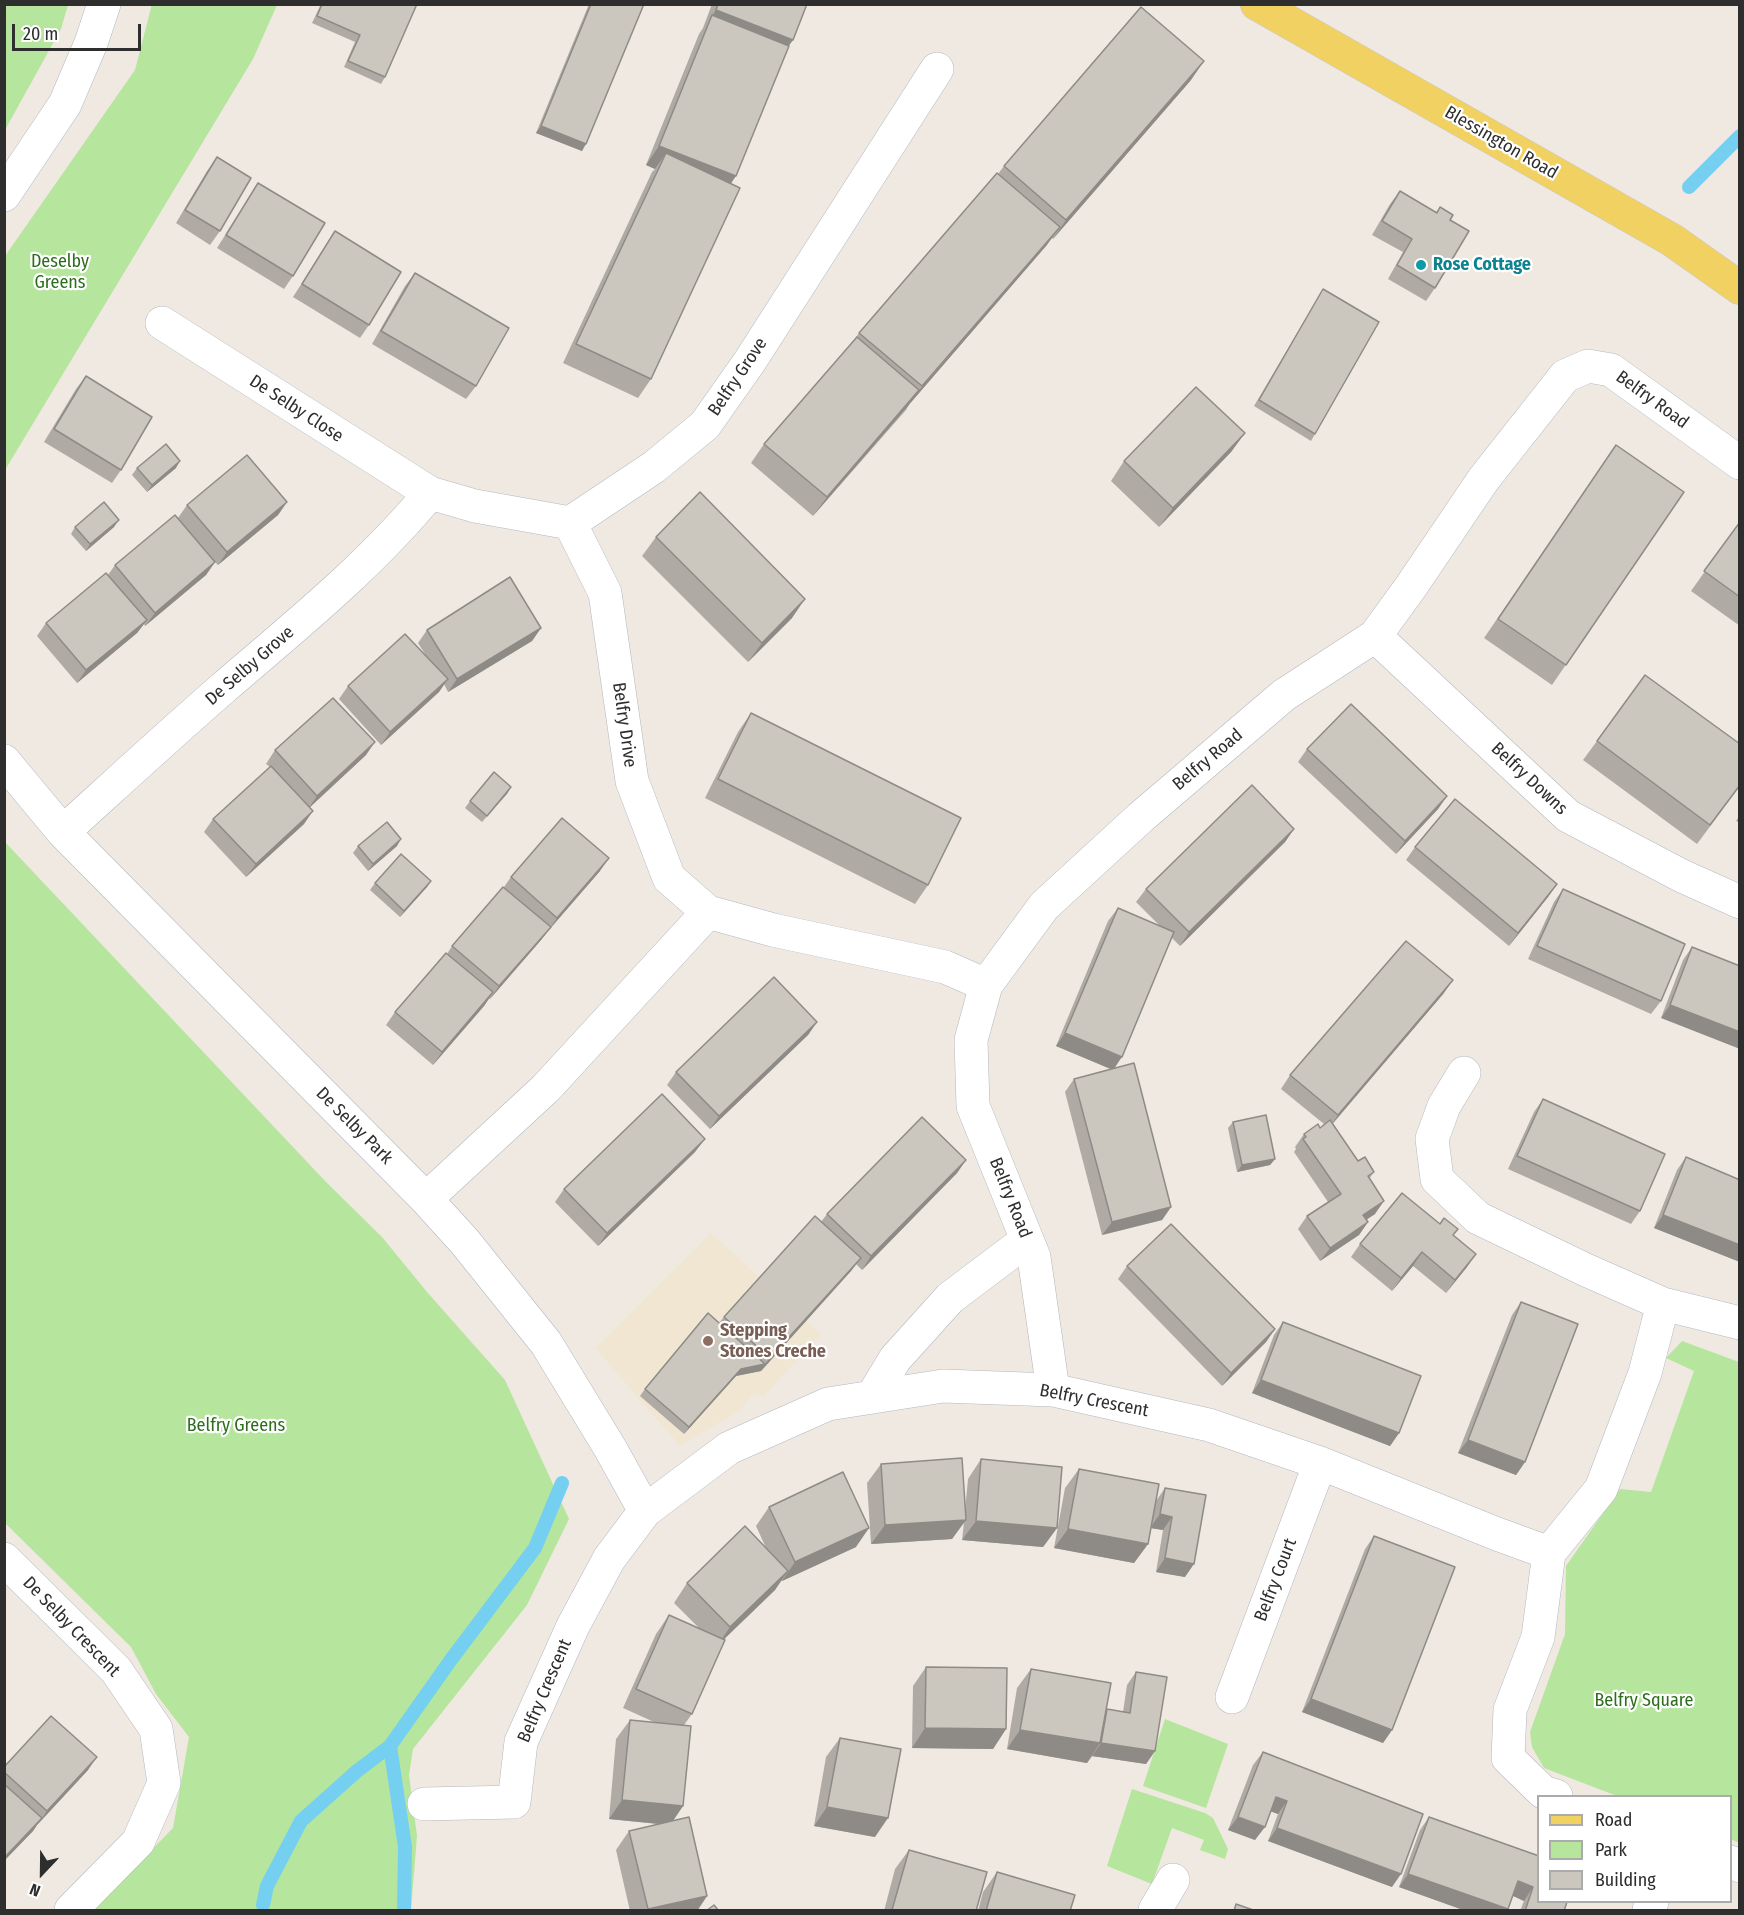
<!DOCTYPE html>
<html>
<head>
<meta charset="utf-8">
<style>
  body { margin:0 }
  #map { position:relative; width:1744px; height:1915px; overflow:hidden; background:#efe9e1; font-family:"Fira Sans Condensed",sans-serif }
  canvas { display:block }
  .frame { position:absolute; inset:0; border:6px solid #2e2e2e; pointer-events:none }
  .legend { position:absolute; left:1537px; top:1795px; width:195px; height:108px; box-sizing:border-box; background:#fff; border:2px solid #ababab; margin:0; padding:8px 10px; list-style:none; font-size:18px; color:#2e2e2e }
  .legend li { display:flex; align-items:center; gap:12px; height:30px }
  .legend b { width:30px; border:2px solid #ababab }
  .north { position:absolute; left:12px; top:1843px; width:60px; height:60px; -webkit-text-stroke:4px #fff; paint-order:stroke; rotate:202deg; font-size:16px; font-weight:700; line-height:24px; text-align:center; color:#2e2e2e }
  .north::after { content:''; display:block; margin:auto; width:21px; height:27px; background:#2e2e2e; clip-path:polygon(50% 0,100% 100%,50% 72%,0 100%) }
  .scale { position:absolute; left:12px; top:24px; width:129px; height:27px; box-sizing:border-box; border:3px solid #2e2e2e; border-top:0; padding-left:8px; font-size:18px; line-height:21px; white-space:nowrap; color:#2e2e2e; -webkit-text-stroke:4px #fff; paint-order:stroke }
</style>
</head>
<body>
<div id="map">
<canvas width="1744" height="1915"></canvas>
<div class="frame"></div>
<ul class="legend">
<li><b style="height:8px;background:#f2d163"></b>Road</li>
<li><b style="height:16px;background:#b6e59e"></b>Park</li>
<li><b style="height:16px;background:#cbc7bf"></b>Building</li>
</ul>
<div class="north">N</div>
<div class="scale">20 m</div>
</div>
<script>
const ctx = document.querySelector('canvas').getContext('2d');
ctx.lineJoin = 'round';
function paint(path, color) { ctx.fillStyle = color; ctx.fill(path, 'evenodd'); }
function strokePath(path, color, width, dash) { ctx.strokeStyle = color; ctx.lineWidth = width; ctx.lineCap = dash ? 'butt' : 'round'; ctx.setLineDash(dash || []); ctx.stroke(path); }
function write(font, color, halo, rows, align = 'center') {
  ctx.font = font + ' "Fira Sans Condensed",sans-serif'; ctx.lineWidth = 4.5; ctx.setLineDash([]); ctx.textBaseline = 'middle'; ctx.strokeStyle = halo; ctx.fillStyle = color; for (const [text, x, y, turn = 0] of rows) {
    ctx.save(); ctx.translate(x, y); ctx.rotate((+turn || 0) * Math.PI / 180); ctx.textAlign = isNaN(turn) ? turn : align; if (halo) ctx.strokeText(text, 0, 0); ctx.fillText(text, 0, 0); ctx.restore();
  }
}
paint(new Path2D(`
  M711,1233L821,1334L763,1397L752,1394L739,1411L680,1446L595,1348Z`), '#f0e6d1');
paint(new Path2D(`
  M5,4L68,5L61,29L5,130Z
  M152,4L277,5L253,59L5,470V256L135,70Z
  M4,841L327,1183L382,1237L427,1292L505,1380L569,1519L527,1605L413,1749L409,1775L417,1836L411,1910H93L173,1828L189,1737L156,1694L131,1647L5,1523Z
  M1682,1341L1739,1362V1843L1731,1839L1730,1796H1617L1544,1768L1532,1747L1530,1732L1565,1634L1566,1566L1620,1489L1651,1492L1694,1371L1666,1358Z
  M1165,1719L1228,1744L1206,1808L1143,1786Z
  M1132,1789L1205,1813L1213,1818L1228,1849L1225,1859L1200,1850L1204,1840L1172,1828L1152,1884L1107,1866Z`), '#b6e59e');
strokePath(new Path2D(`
  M1689,187L1740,136
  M263,1905L267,1886L301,1821L357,1771L390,1746
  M404,1910L405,1847L390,1746L450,1661L535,1548L562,1483`), '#75cff0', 14);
const minor = new Path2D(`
  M4,195L65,104L91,43L104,4
  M162,323L430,493L475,506L570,523L654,467L705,425L750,361L937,69
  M570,523L605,593L632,781L669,878L708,912L773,930L945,967L986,985
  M1375,636L1568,816L1682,876L1740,902
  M4,761L63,832L426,1199L465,1242L546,1343L610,1448L645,1511
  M63,832C116,784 168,736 222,689C294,627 369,567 430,493
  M1464,1073L1444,1106L1432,1139L1437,1179L1478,1218L1586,1270L1663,1304L1740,1323
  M426,1199L546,1088L708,912
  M1053,1390L1034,1257L973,1106L971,1040L986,985L1044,906L1141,817L1284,695L1375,636L1410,588L1483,480L1565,376L1588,366L1611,370L1740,463
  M872,1397L895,1359L950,1298L1027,1240
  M4,1559L116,1670L156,1729L164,1783L138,1842L71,1910
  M1232,1697L1320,1463
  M1556,1796L1543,1792L1508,1758L1510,1710L1538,1637L1549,1553L1601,1489L1645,1373L1663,1304
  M424,1804L514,1802L521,1742L573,1626L609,1559L645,1511L729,1448L828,1404L943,1386L1053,1390L1209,1425L1320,1463L1497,1534L1549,1553
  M1730,1862L1740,1866
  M1155,1910L1173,1880
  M1649,1910L1652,1902`);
const major = new Path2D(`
  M1257,4L1672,240L1740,288`);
strokePath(minor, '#b4b7c1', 34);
strokePath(major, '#c9c9c9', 34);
strokePath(minor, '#fff', 33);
strokePath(major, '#f2d163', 33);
paint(new Path2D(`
  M321,4H417L385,77L381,84L344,67L355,42L312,23Z
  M589,4H644L582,151L536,133Z
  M712,4H807L793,40L788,46L731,184L651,379L638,398L563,363L652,172L655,169L646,165L699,34L703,28Z
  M1191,80L1053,239L1052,238L1046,246L910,403L906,410L813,516L751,463L764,444L854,340L859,333L998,174L1004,166Z
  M217,157L220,231L210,245L176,223L207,171Z
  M258,183L293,276L284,289L217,248Z
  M1400,191L1436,212L1440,207L1450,220L1435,288L1426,301L1388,279L1403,252L1372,235L1390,204Z
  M335,231L369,325L360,338L293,297Z
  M415,273L476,386L466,399L372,344L405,286Z
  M1323,289L1315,434L1311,441L1254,406Z
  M86,376L121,470L112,483L44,442L76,389Z
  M1245,433L1231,452L1159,527L1111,481L1124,461Z
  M1616,445L1684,492L1552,685L1484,638Z
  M137,468H176L147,492L132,475Z
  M287,502L278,515L218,565L215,562L206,575L145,626L144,624L137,633L77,683L37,636L46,623L108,575L115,565L178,518L187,505Z
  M1740,522V626L1691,591Z
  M75,527H114L86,551L71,534Z
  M656,537L792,618L748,662L642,556Z
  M541,628L532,641L448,692L444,684L439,692L381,745L339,699L348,686L425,654L418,643L427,630Z
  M751,713L928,885L915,904L705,798L738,732Z
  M1597,741L1740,744V786L1697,844L1583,760Z
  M1307,749L1447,796L1438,809L1396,854L1298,762Z
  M275,750L366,755L310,807L304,824L246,877L204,832L213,819L270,767L266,764Z
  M511,787L482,822L465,808L470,801Z
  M1740,815V823L1736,821Z
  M1294,829L1285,842L1180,946L1172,938L1115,1068L1171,1207L1162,1220L1102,1235L1065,1092L1074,1079L1111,1069L1056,1046L1108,921L1118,908L1160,926L1136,902L1146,889Z
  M358,846H397L368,871L353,853Z
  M1415,847L1557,884L1548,897L1509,946L1406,860Z
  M600,871L548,931L541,940L490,999H489L484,1006L433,1065L386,1025L395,1012L447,954L452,946L504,887L511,877Z
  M431,881L427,887L400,917L370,890L375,883Z
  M1563,889L1661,1001L1651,1014L1528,959L1554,902Z
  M1692,947L1740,966L1661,1018L1683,960Z
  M1444,993L1332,1124L1358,1161L1374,1172L1369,1179L1375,1214L1367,1219L1368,1222L1359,1235L1320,1261L1298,1229L1307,1216L1328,1202L1294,1152L1296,1149L1295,1147L1304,1134L1320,1128L1324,1124L1281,1089L1290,1075Z
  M817,1022L808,1035L710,1129L667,1085L676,1072Z
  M1543,1099L1640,1211L1631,1224L1508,1169L1534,1112Z
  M1233,1122L1275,1159L1270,1165L1237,1172L1228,1128Z
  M695,1152L598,1246L555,1202L564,1189Z
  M1686,1157L1740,1180V1262L1654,1228L1677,1170Z
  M966,1160L957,1173L862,1270L856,1264L851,1271L761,1371L736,1376L684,1434L640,1396L645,1389L719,1323L724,1317L821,1222L827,1214Z
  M1440,1224L1458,1229L1453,1235L1467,1267L1446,1293L1413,1266L1392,1291L1351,1257L1360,1244Z
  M1127,1266L1275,1329L1266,1342L1222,1386L1118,1279Z
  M1521,1302L1525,1462L1516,1475L1458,1453L1512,1315Z
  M1283,1322L1399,1433L1390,1446L1252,1393L1274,1335Z
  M981,1459L1057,1528L1043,1547L962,1540L964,1522L952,1539L871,1544L867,1483L881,1464L965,1511L968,1479Z
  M1079,1469L1156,1501L1165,1488L1206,1495L1185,1577L1156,1572L1163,1530L1151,1528L1148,1544L1134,1563L1054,1548L1065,1488Z
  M769,1507L856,1547L782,1581L781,1580L775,1590L724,1639L692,1714L684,1725L683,1806L673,1821L707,1896L697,1911H630L616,1850L629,1831L658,1824L609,1819L616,1739L630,1720L654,1722L623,1708L656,1634L669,1615L699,1628L674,1603L687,1583L766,1548L756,1526Z
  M1374,1536L1392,1730L1383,1743L1302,1712L1365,1549Z
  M926,1667L1006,1729L993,1749L912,1748L913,1686Z
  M1031,1669L1106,1710L1123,1712L1127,1685L1136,1672L1155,1751L1146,1764L1092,1756L1093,1755L1087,1763L1007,1749L1017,1688Z
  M840,1738L875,1837L814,1826L826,1757Z
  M1263,1752L1392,1887L1268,1841L1278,1814L1270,1811L1255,1840L1228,1830L1253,1765Z
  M4,1767L88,1770L38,1824H37L33,1831L4,1861Z
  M1429,1817L1564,1911H1520L1524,1901L1513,1896L1507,1911H1466L1399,1887L1420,1830Z
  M909,1850L976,1911H884L895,1869Z
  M997,1872L1070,1911H978L983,1892Z`), '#afaba4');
paint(new Path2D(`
  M716,10L793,40L779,59L712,16Z
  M1204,61L1191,80L1053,239L1066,220Z
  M541,126L586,144L582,151L536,133Z
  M659,146L736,176L723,195L666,153L655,169L646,165Z
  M1060,227L1046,246L813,516L827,497Z
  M1245,433L1231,452L1159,527L1173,508Z
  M180,461L176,468L147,492L152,485Z
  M287,502L278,515L218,565L227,552Z
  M119,520L114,527L86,551L90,544Z
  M215,562L206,575L145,626L155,613Z
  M805,599L792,618L748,662L762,643Z
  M147,620L137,633L77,683L86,670Z
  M541,628L532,641L448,692L457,679Z
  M448,679L439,692L381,745L390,732Z
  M375,742L366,755L308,809L317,796Z
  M511,787L507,794L482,822L487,816Z
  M1447,796L1438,809L1396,854L1405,841Z
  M313,811L304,824L246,877L256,864Z
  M1294,829L1285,842L1180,946L1189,932Z
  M401,839L397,846L368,871L373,864Z
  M609,858L600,871L548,931L557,918Z
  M431,881L427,887L400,917L404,911Z
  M1557,884L1548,897L1509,946L1518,933Z
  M551,927L541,940L490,999L499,986Z
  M1453,980L1444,993L1329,1128L1338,1115Z
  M493,992L484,1006L433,1065L442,1052Z
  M1670,1005L1740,1032V1049L1661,1018Z
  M817,1022L808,1035L710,1129L719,1116Z
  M1065,1033L1122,1057L1113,1070L1056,1046Z
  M705,1139L695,1152L598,1246L607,1233Z
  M1275,1159L1270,1165L1237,1172L1242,1165Z
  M966,1160L957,1173L862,1270L871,1256Z
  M1384,1201L1375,1214L1354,1228L1363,1215Z
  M1171,1207L1162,1220L1102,1235L1112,1222Z
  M1663,1215L1740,1245V1262L1654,1228Z
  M1368,1222L1359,1235L1320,1261L1330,1248Z
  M1422,1252L1413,1266L1392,1291L1401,1278Z
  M1476,1254L1467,1267L1446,1293L1455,1280Z
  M861,1258L851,1271L761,1371L736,1376L684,1434L689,1427L741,1369L765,1364L770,1358Z
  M1275,1329L1266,1342L1222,1386L1231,1373Z
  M1261,1380L1399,1433L1390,1446L1252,1393Z
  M1468,1440L1525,1462L1516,1475L1458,1453Z
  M1160,1514L1172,1517L1163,1530L1150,1528Z
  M966,1520L952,1539L871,1544L885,1525Z
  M976,1521L1057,1528L1043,1547L962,1540Z
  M869,1528L856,1547L782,1581L795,1562Z
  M1068,1529L1148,1544L1134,1563L1054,1548Z
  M1165,1558L1194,1564L1185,1577L1156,1572Z
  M788,1571L775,1590L717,1646L730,1627Z
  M1311,1699L1392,1730L1383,1743L1302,1712Z
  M925,1728L1006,1729L993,1749L912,1748Z
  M1020,1730L1100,1743L1087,1763L1007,1749Z
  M1101,1743L1155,1751L1146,1764L1092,1756Z
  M97,1757L88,1770L38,1824L47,1811Z
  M1276,1797L1287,1801L1278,1814L1267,1810Z
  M622,1800L683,1806L670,1825L609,1819Z
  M827,1807L888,1818L875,1837L814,1826Z
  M1238,1817L1265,1827L1255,1840L1228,1830Z
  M42,1818L33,1831L4,1861V1858Z
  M1277,1828L1401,1874L1392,1887L1268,1841Z
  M1408,1874L1508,1909L1507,1911H1466L1399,1887Z
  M1518,1881L1533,1887L1524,1901L1509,1894Z
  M707,1896L697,1911H647L648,1909Z`), '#8e8b86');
const building = new Path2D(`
  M322,4H417L385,77L348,61L360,35L317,16Z
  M591,4H644L586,144L541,126Z
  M718,4H807L793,40L716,10Z
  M1141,7L1204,61L1066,220L1004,166Z
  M712,15L789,46L736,176L659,146Z
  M666,153L740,188L651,379L576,344Z
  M217,157L251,178L220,231L185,210Z
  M997,173L1060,227L922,386L859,333Z
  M258,183L325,223L293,276L226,235Z
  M1400,191L1437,213L1440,207L1453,215L1450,220L1469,231L1435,288L1397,265L1412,239L1382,221Z
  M335,231L401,272L369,325L302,284Z
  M415,273L509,328L476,386L381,331Z
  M1323,289L1379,322L1315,434L1259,400Z
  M857,337L919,390L827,497L764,444Z
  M86,376L152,417L121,470L54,429Z
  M1196,387L1245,433L1173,508L1124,461Z
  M166,444L180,461L152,485L137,468Z
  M1616,445L1684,492L1566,665L1498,619Z
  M247,455L287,502L227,552L187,505Z
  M700,492L805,599L762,643L656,537Z
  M104,502L119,520L90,544L75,527Z
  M175,515L215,562L155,613L115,565Z
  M1740,522V597L1704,571Z
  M106,573L147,620L86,670L46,623Z
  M510,577L541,628L457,679L427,630Z
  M405,634L448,679L390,732L348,686Z
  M1645,675L1740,744V785L1710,825L1597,741Z
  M333,698L375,742L317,796L275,750Z
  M1351,704L1447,796L1405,841L1307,749Z
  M751,713L961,818L928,885L718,779Z
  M271,766L313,811L256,864L213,819Z
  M494,772L511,787L487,816L470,801Z
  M1252,785L1294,829L1189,932L1146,889Z
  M1455,799L1557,884L1518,933L1415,847Z
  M562,818L609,858L557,918L511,877Z
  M387,822L401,839L373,864L358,846Z
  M401,854L431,881L404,911L375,883Z
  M503,887L551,927L499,986L452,946Z
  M1563,889L1685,944L1661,1001L1537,946Z
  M1118,908L1174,932L1122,1057L1065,1033Z
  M1406,941L1453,980L1338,1115L1290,1075Z
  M1692,947L1740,966V1032L1670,1005Z
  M446,953L493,992L442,1052L395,1012Z
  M774,977L817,1022L719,1116L676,1072Z
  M1134,1063L1171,1207L1112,1222L1074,1079Z
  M662,1094L705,1139L607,1233L564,1189Z
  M1543,1099L1665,1154L1640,1211L1517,1156Z
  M1266,1115L1275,1159L1242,1165L1233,1122Z
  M922,1117L966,1160L871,1256L827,1214Z
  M1330,1120L1358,1161L1365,1157L1374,1172L1368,1176L1384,1201L1363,1215L1368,1222L1330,1248L1307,1216L1341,1194L1303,1139L1306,1137L1304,1134L1318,1124L1320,1128Z
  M1686,1157L1740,1180V1245L1663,1215Z
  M1402,1193L1440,1224L1444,1218L1458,1229L1453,1235L1476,1254L1455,1280L1422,1252L1401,1278L1360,1244Z
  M815,1216L861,1258L770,1358L724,1317Z
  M1171,1224L1275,1329L1231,1373L1127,1266Z
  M1521,1302L1578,1324L1525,1462L1468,1440Z
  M708,1313L765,1364L741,1369L689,1427L645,1389Z
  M1283,1322L1421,1376L1399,1433L1261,1380Z
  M962,1458L966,1520L885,1525L881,1464Z
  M981,1459L1062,1467L1057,1528L976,1521Z
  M1079,1469L1159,1484L1148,1544L1068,1529Z
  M843,1472L869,1528L795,1562L769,1507Z
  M1165,1488L1206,1495L1194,1564L1165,1558L1172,1517L1160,1514Z
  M745,1526L788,1571L730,1627L687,1583Z
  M1374,1536L1455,1567L1392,1730L1311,1699Z
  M669,1615L725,1640L692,1714L636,1689Z
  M926,1667L1007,1668L1006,1729L925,1728Z
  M1031,1669L1111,1683L1100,1743L1020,1730Z
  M1136,1672L1167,1677L1155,1751L1101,1743L1107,1709L1130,1713Z
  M51,1716L97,1757L47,1811L4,1772V1767Z
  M630,1720L691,1726L683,1806L622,1800Z
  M840,1738L901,1749L888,1818L827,1807Z
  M1263,1752L1423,1814L1401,1874L1277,1828L1287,1801L1276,1797L1265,1827L1238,1817Z
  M4,1784L42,1818L4,1858Z
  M689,1817L707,1896L648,1909L629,1831Z
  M1429,1817L1539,1856V1902H1567L1564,1911H1525L1533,1887L1518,1881L1508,1909L1408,1874Z
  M909,1850L987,1872L976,1911H895L892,1910Z
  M997,1872L1075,1895L1070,1911H986Z
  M1236,1904L1256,1911H1234Z
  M714,1905L719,1911H706Z`);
paint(building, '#cbc7bf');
strokePath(building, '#8e8b86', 1.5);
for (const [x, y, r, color] of [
  [1421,265,6,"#0f9aa8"],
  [708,1341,6,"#8d6e63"]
]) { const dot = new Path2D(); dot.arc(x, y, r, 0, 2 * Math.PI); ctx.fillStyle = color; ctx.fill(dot); strokePath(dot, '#fff', 2); }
write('18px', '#2e2e2e', '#fff', [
  ["Blessington Road",1501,143,30],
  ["Belfry Grove",738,377,-56],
  ["Belfry Road",1652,400,36],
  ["De Selby Close",296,409,33],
  ["De Selby Grove",250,666,-41],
  ["Belfry Drive",624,725,82],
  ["Belfry Road",1208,760,-40],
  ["Belfry Downs",1529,779,43],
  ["De Selby Park",354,1126,45],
  ["Belfry Road",1010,1198,68],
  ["Belfry Crescent",1094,1401,11],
  ["Belfry Court",1276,1580,-69],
  ["De Selby Crescent",71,1627,46],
  ["Belfry Crescent",545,1691,-67]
]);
write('18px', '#2c6e1b', '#fff', [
  ["Deselby",60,262],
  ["Greens",60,283],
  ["Belfry Greens",236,1426],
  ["Belfry Square",1644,1701]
]);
write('bold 18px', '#0d838f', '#fff', [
  ["Rose Cottage",1433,265]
], 'left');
write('bold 18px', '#785e54', '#fff', [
  ["Stepping",720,1331],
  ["Stones Creche",720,1352]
], 'left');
</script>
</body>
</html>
